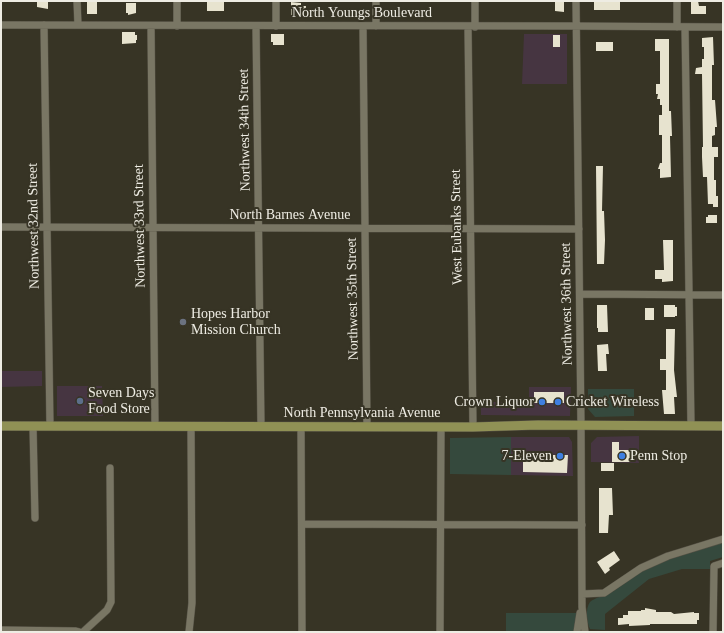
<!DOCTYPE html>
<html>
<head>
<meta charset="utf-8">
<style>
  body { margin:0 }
  #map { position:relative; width:724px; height:633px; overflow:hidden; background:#373425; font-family:Georgia,serif }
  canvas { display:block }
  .frame { position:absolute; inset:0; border:2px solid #eeece3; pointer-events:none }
</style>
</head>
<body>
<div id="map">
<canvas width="724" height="633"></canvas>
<div class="frame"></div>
</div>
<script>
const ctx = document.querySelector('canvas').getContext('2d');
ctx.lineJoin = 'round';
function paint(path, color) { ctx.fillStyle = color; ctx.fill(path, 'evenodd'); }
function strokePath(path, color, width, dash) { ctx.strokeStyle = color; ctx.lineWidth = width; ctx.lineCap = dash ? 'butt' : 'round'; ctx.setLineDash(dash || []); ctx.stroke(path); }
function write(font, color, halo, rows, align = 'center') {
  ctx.font = font + ' Georgia,serif'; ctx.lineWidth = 4; ctx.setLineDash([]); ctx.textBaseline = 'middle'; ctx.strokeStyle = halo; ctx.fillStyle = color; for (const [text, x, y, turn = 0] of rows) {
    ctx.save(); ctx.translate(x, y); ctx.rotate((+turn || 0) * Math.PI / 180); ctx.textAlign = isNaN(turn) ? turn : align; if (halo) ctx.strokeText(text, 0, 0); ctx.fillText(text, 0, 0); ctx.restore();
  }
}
paint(new Path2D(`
  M524,34H567V84H522Z
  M1,371H42V386L1,387Z
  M57,386H102L103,416H57Z
  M529,387H571L570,416L481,415V402H529Z
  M639,436V463L591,462V443L597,437Z
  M511,437H569L572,442L573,476L511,475Z`), '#463541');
paint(new Path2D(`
  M588,389H634V416L595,417L588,409Z
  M511,437V475L450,474V438Z
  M723,542V557L710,561V569H682L649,579L605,614V630L590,629C587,623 585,608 590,602C594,598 606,595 612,592C624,584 634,575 648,568C671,557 698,550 723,542Z
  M506,613H576V621L574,632H506Z`), '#35493d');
paint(new Path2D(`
  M37,1H48V9L37,7Z
  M87,1H97V14H87Z
  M207,1L224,2V11H207Z
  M594,1H620V10H594Z
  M691,1H698L699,6H706V14H691Z
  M291,2L301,3V6H306L305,16L291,15Z
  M555,2H564V12L555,11Z
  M126,3H136V13L128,15V13H126Z
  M122,32H135V35H137V40H136V43L122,44Z
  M271,34H284V45H273V42H271Z
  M553,35H560V47H553Z
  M713,37L714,65H712V100H715L717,127H715V135L712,136V147H718V157H714V180H716V196H718V207H713V204H708L707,177H703L702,157V147H703L702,74H695L696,68L702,67V59H704V47H702V38Z
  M655,39H669V111H671L672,136H670L671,177L660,178V169H658L660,163H662V135H659V115H662V105H660V99H657L658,94H656V84H660V51H655Z
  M596,42H613V51H596Z
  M596,166H603L602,211H604L605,240L604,264H597Z
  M708,215H717V223H706V217H708Z
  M663,240H673V281L662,282V279H655V270H664Z
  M597,305H607L608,332H598V328H597Z
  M664,305H675V307H677V316H675V317H664Z
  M645,308H654V320H645Z
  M666,329H675L674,370L677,397H674L675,414H664L662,390H666V370H660V359H666Z
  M608,344L609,354H606L607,371H598L597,345Z
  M534,392H564V403H534Z
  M612,442H619V450H631V462H612Z
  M521,455H568L567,473L523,472V460H521Z
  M601,463H614V471H601Z
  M599,488H612L613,515H609L608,533H599Z
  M614,551L620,560L609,568L610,570L605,574L597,562Z
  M645,608L656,610V612H671L674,614L694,612V613H699V620H697V624H650V625L629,626V624L618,625V618H623V615H628V611H641V610H645Z`), '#e7e3cf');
const minor = new Path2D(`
  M77,1L78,25
  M177,1V26
  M276,1V26
  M376,1V26
  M576,1L581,426L582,607L585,632
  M677,1V27
  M1,25L568,26L723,27
  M44,25L50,426
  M151,26L155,426
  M256,26L261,427
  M363,26L367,427
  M468,27L473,427
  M475,27V1
  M685,27L691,425
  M1,227L579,229
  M580,294L723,295
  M33,426L35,518
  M301,427L302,632
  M302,524L582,525
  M582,594L604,593L641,568L668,556L723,539
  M1,630L75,631L79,632
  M83,632L107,610L111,602L110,468
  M189,632L192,603L191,426
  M440,632L441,427
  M577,632L580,613
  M713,632L714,566L723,563`);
const major = new Path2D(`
  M1,426L473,427L538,425L723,426`);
strokePath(minor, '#555145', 8);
strokePath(major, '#555145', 10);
strokePath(minor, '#797664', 7);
strokePath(major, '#909155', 9);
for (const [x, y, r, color] of [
  [183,322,4,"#6b7280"],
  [80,401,4,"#5c6f8a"],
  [542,402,4,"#3f7fe0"],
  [558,402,4,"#3f7fe0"],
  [560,456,4,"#3f7fe0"],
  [622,456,4,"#3f7fe0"]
]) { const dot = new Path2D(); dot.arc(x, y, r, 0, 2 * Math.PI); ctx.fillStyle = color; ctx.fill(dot); strokePath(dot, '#373425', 1.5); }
write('14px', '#eeece3', '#373425', [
  ["North Youngs Boulevard",362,13],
  ["Northwest 34th Street",245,130,-91],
  ["North Barnes Avenue",290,215],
  ["Northwest 32nd Street",34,226,-91],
  ["Northwest 33rd Street",140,226,-91],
  ["West Eubanks Street",457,227,-91],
  ["Northwest 35th Street",353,299,-91],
  ["Northwest 36th Street",567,304,-91],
  ["North Pennsylvania Avenue",362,413]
]);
write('14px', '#eeece3', '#373425', [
  ["Hopes Harbor",191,314],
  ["Mission Church",191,330],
  ["Seven Days",88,393],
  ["Food Store",88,409],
  ["Crown Liquor",534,402,"right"],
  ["Cricket Wireless",566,402],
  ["7-Eleven",552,456,"right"],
  ["Penn Stop",630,456]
], 'left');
</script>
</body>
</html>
